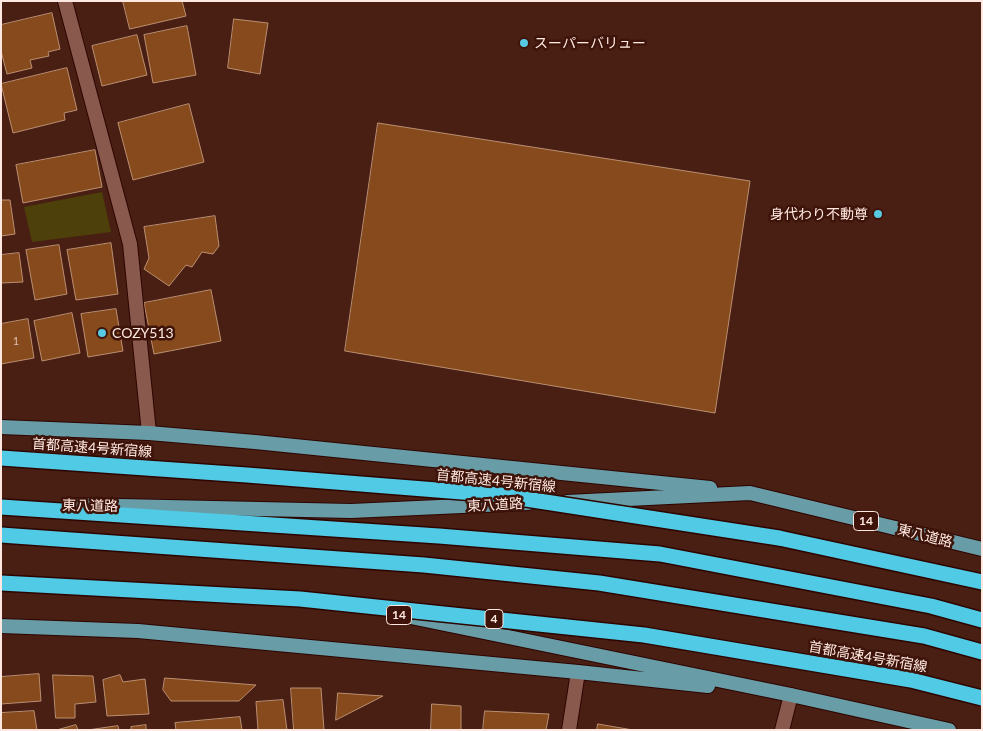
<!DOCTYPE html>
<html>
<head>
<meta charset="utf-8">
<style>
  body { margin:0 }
  #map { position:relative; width:983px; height:731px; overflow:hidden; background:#491f14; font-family:Lato,sans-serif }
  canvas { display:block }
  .frame { position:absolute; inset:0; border:2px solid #ffe8e1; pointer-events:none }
</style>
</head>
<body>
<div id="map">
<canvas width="983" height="731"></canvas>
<div class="frame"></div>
</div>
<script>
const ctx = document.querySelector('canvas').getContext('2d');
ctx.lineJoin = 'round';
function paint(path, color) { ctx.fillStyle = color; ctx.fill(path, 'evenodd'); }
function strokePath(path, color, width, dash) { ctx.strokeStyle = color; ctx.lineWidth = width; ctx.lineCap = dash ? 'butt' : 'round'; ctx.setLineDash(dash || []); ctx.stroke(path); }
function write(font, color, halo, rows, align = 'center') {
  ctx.font = font + ' Lato,"Noto Sans JP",sans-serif'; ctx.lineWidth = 5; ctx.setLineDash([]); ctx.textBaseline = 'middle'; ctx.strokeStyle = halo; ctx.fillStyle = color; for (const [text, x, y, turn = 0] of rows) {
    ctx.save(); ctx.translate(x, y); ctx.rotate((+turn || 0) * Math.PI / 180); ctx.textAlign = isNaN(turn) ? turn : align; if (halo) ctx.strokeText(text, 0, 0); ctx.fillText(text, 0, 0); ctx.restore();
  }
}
paint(new Path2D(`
  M102,192L111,232L32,242L24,207Z`), '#4d400b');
const building = new Path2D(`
  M123,1H182L186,16L130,29Z
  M52,13L60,49L48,52L49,56L30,60L32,68L7,74L1,51V25Z
  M234,19L268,23L260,74L228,68Z
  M187,26L196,75L153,83L144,35Z
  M137,35L147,75L102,86L92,46Z
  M67,68L77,110L64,113L65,120L13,133L1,84Z
  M189,104L204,162L133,180L118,123Z
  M378,123L750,181L715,413L345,351Z
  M95,150L102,187L23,203L16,165Z
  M1,200H10L15,234L1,236Z
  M215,216L219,246L213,254L202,252L192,267L186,265L169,286L144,269L149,258L144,227Z
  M111,243L118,294L76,300L67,250Z
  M59,245L67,294L35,300L26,250Z
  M19,253L23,282L1,283V255Z
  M211,290L221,341L154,354L144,303Z
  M116,309L123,351L88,357L81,314Z
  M72,313L80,353L42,361L34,321Z
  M28,319L34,358L1,364V324Z
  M39,674L41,701L1,704V677Z
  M53,675L93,676L96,702L75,704V718H56Z
  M120,675L123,682L145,679L149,714L107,716L103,680Z
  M165,678L256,685L239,701H171L163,690Z
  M291,688H321L324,730H294Z
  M338,693L383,696L336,720Z
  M283,700L287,730H258L256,702Z
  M432,704L461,706V730H431Z
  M34,711L37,730H1V713Z
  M485,711L549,714L546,730H483Z
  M240,717L242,730H176L175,723Z
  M598,724L633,730H597Z
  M76,725L78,730H57Z
  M146,725V730H131V727Z
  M118,726L119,730H88Z`);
paint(building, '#864a1c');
strokePath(building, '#bb8f71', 1);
const minor = new Path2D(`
  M65,1L130,244L149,433
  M569,730L578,672
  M782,730L791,695`);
const primary = new Path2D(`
  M1,427L149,433L255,442L710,488
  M567,502L750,493L982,549
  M75,505L351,511L528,503
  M401,615L791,695L949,730
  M1,626L138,631L578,672L708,686`);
const motorway = new Path2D(`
  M1,507L439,536L660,554L931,606L982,620
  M1,535L424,565L599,583L924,636L982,652
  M779,538L982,582`);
strokePath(minor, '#2d0500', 16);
strokePath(primary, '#2d0500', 16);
strokePath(motorway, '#2d0500', 18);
strokePath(minor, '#8a594d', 14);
strokePath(primary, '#689da8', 14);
strokePath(motorway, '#51cae5', 15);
const motorwayBridge = new Path2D(`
  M1,458L247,475L500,495L779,538
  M1,583L300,599L644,635L911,680L982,698`);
strokePath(motorwayBridge, '#2d0500', 18, []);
strokePath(motorwayBridge, '#51cae5', 15);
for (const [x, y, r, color] of [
  [524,43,5,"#57c9e2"],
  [878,214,5,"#57c9e2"],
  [102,333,5,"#57c9e2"]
]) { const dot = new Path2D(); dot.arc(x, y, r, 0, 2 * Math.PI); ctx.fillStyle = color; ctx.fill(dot); strokePath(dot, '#3e140a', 2); }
write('11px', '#e1c0b0', null, [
  ["1",16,341]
]);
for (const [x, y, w] of [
  [866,521,25],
  [399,615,25],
  [494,619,18]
]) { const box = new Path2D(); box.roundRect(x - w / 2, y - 9.5, w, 19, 4); ctx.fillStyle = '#3e140a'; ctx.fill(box); strokePath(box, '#ffe8e1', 1); }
write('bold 12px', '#ffe8e1', null, [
  ["14",866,521],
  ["14",399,615],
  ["4",494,619]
]);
write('14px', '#ffe8e1', '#3e140a', [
  ["スーパーバリュー",534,43],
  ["身代わり不動尊",868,214,"right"],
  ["COZY513",112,333]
], 'left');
write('14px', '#ffe8e1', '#3e140a', [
  ["首都高速4号新宿線",92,448,4],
  ["首都高速4号新宿線",496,481,6],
  ["東八道路",495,505,-3],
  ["東八道路",90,506,1],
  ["東八道路",925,536,14],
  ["首都高速4号新宿線",868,657,10]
]);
</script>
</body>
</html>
